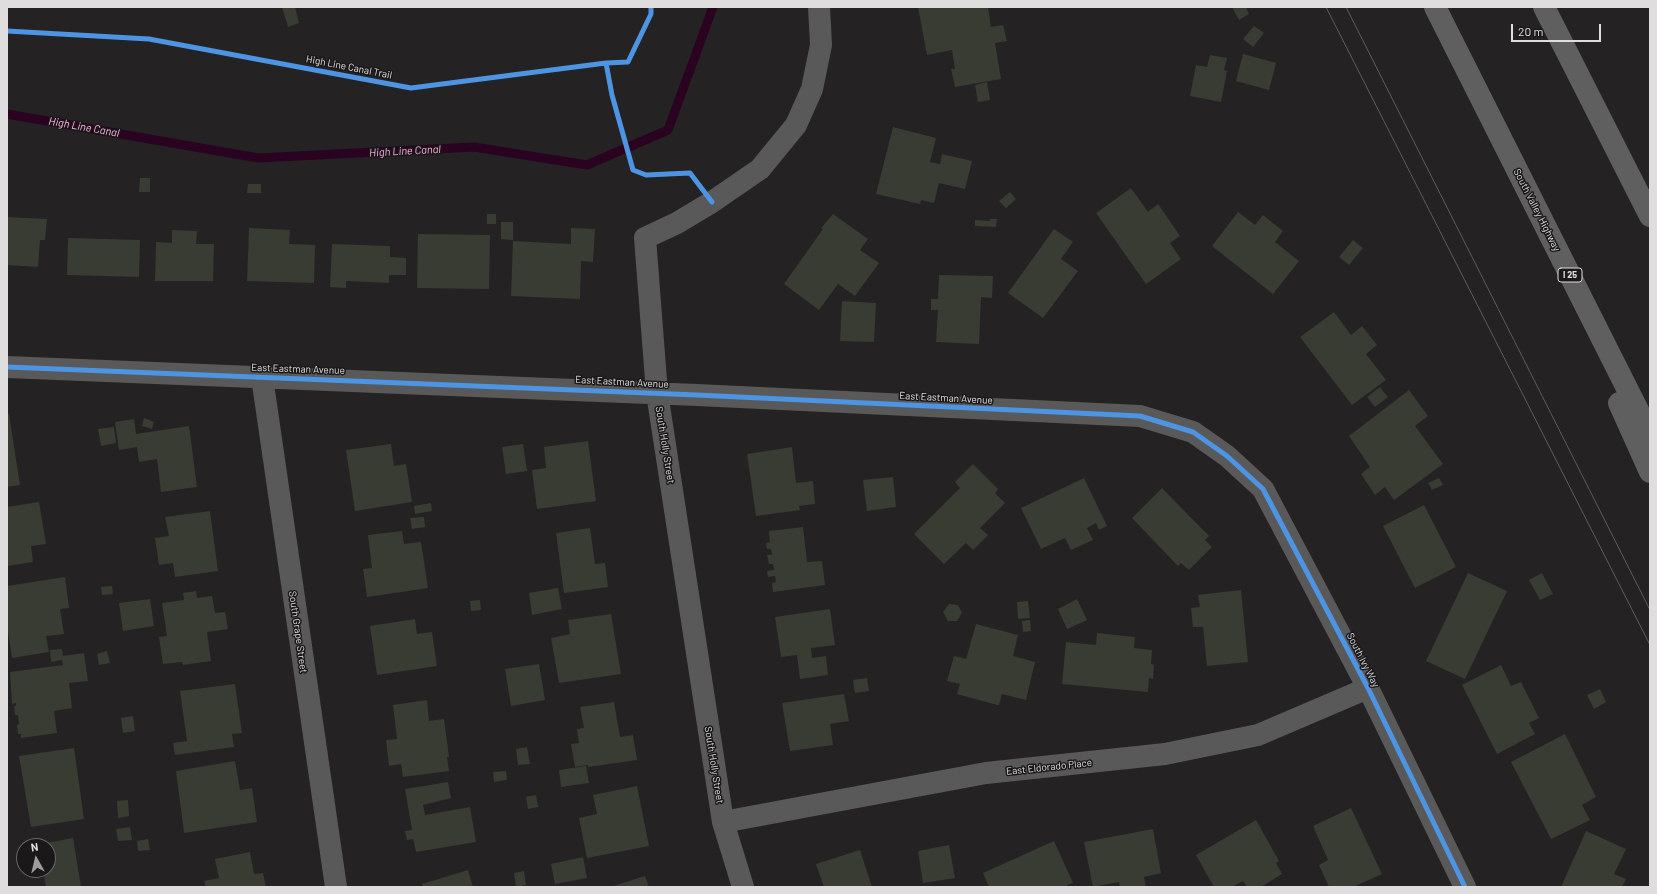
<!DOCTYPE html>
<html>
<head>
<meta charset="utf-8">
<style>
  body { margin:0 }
  #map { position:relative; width:1657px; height:894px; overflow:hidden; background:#242223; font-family:Barlow,sans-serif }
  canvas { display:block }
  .frame { position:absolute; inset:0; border:8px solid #e0dddf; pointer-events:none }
  .north { position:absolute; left:16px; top:838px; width:40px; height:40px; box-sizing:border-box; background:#1b181a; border:1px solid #6a6769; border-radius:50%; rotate:352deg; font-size:11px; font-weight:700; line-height:16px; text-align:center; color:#e0dddf }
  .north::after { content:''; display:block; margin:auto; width:14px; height:18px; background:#9e9c9d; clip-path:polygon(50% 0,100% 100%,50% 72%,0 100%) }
  .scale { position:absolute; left:1511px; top:24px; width:90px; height:18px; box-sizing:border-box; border:2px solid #e0dddf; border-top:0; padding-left:5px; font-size:12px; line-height:14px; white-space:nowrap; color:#e0dddf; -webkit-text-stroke:3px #1b181a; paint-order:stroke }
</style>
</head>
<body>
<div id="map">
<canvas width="1657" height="894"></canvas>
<div class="frame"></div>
<div class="north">N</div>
<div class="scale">20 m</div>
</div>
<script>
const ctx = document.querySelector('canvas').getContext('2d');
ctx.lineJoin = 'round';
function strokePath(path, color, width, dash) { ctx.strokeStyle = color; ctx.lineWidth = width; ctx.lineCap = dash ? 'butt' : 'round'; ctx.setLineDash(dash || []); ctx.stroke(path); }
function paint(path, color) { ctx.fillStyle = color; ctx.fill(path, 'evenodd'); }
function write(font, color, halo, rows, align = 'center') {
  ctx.font = font + ' Barlow,sans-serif'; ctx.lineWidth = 3; ctx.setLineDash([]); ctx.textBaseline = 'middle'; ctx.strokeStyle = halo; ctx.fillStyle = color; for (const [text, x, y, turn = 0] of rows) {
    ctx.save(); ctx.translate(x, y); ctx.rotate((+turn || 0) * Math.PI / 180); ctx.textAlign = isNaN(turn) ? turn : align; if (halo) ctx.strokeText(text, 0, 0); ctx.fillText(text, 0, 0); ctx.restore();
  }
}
strokePath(new Path2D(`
  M7,114L258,158L474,147L587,165L668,130L713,7`), '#290320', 9);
paint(new Path2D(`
  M282,7H295L299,23L288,27Z
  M918,7H988L991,27L1003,25L1007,41L995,43L1001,79L955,87L951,69H955L952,50L927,55Z
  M1232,7H1246L1249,14L1239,20Z
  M1254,26L1264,33L1253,47L1243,39Z
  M1243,54L1276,63L1269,90L1236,81Z
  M1210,55L1227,58L1224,70L1227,71L1221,102L1190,96L1196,65L1207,67Z
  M987,82L990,100L978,102L975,85Z
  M893,127L936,138L930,162L940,164L942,154L972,161L965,189L939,183L934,203L921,200L920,204L876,194Z
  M140,178H150V192H139Z
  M248,184H261V193H247Z
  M1131,188L1148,212L1158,204L1180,236L1170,243L1181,259L1146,284L1096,213Z
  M1010,192L1016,199L1006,208L999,201Z
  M1238,212L1255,225L1263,215L1283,231L1275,242L1299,261L1273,294L1212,246Z
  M487,214H496V224H487Z
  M833,214L868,239L860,250L879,263L855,296L838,284L819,310L784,284L823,229L821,228Z
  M7,217L47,219L45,240H40L38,267L7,265Z
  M990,219H997L996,227L975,226V220L990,221Z
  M501,222H513V240L501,239Z
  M249,228L290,230L289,244L315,245L314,283L247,281Z
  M571,228L595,229L593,262L581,261L580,299L511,296L513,241L571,244Z
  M1054,229L1073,242L1061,259L1078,271L1043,318L1008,293Z
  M172,230L197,231L196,244H214L213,281H155L156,242L172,243Z
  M418,234L490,235L489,289L417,288Z
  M68,238L140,240L139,277L67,275Z
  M1353,240L1363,248L1349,265L1339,257Z
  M332,244L390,246V257L406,258V275H389V283L346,281V288L330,287Z
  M939,275L993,276L992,298L981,297L979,344L936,342L938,310H931V299H938Z
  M842,301L876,303L874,342L840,341Z
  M1334,312L1351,335L1362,326L1377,345L1366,354L1386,380L1352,405L1300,337Z
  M1380,387L1388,397L1375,407L1367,397Z
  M1409,390L1428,416L1415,426L1443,464L1394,500L1385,487L1375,495L1361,474L1370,467L1349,436Z
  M7,414H9L20,485L7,487Z
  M144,418L154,422L152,429L142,426Z
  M134,419L136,434L189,426L197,487L161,492L157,459L139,462L137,447L119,450L115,422Z
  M114,427L116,443L101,446L98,429Z
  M588,441L596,501L537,509L532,470L546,468L544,447Z
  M391,444L394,466L406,464L412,502L355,511L346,450Z
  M523,444L527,471L506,474L502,447Z
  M792,447L796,483L813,481L815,504L799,506L800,510L756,516L747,454Z
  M973,464L998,489L995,493L1005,503L980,528L988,535L973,550L966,543L944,564L914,534L960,488L955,482Z
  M893,477L896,507L867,511L863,480Z
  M1084,478L1107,526L1099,530L1096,523L1087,528L1093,540L1071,550L1065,538L1041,549L1021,508Z
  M1439,478L1443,485L1432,490L1428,483Z
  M1162,488L1209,536L1205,540L1212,547L1189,570L1181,563L1178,566L1132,518Z
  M39,502L46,544L31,546L33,562L7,566V507Z
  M431,503L432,511L415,514L414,506Z
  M1424,505L1456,567L1415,588L1383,526Z
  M210,511L218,571L175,577L173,563L159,565L155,538L169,536L165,517Z
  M424,517L425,527L412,529L410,518Z
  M803,527L807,562L822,561L825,585L773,592L772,583L776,582L775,576L768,577L767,571L774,570L773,564H769L767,555H772L771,549H767L766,543L770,542L769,531Z
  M590,528L595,564L605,563L608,587L564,593L556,533Z
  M402,531L404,544L421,542L428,588L367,597L363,569L372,568L368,535Z
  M1468,573L1507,591L1465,679L1426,661Z
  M1542,573L1553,594L1540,600L1529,580Z
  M65,577L69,608L60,609L64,634L46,636L49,652L12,658L7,625V586Z
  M112,586L113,594L102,595L101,587Z
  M558,588L562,609L532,615L529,593Z
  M1241,590L1248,662L1207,666L1203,627H1193L1191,608L1200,607L1198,595Z
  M196,591L197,598L212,596L215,613L225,612L228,629L207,632L211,661L183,665L182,662L163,664L159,637L167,636L162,603L184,600L183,593Z
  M150,599L154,626L123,631L119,603Z
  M1077,599L1087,620L1067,629L1058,609Z
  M480,600L481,610L471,611L470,601Z
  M1028,601L1030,618L1018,619L1017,602Z
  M949,604L958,605L962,613L957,621H948L943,612Z
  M830,609L835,645L811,648L812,658L826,656L828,675L800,679L797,655L781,657L775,617Z
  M611,614L621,674L559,683L551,638L570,634L568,620Z
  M415,619L417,634L432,632L437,666L377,675L370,626Z
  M1030,620L1031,631L1023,632L1022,621Z
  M976,624L1018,635L1013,656L1035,662L1026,700L1002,694L999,705H997L957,694L960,684L947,681L954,656L966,659Z
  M1097,633L1135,637L1134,648L1152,650L1151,664L1154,665L1153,679L1149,678L1148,692L1062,684L1066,642L1096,645Z
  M62,649L63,656L84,653L88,681L69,683L72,708L54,711L57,733L21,738V734H18L17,725L19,724L18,715H15L14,706H16V703L12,704L10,672L63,665L62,660L51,662L50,650Z
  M107,651L110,663L99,665L97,654Z
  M539,664L545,700L511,706L505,669Z
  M1501,665L1511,686L1521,682L1539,718L1529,723L1535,734L1497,754L1462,685Z
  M867,678L869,691L855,693L853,680Z
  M235,684L242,733L232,734L234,747L175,755L173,743L187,741L180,691Z
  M1600,689L1606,702L1594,709L1587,695Z
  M844,694L849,721L830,724L833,745L790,751L782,703Z
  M427,700L429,721L444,719L449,757H447L449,771L403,777L401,764L389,766L386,740L397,739L393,705Z
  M614,702L620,737L633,735L637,760L588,767V765L575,767L571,744L579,743L577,729L584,728L580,707Z
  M133,716L135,731L123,733L121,718Z
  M1565,734L1596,797L1582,805L1590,820L1551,839L1511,762Z
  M527,747L530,764L518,765L516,749Z
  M74,748L84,819L31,827L19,756Z
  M235,761L240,790L252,788L257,822L184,833L176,771Z
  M586,766L589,783L561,787L559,770Z
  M506,771L507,780L494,782L493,772Z
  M448,782L451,798L423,805L425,815L470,807L476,842L416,852L413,839L407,840L405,831L412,830L405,789Z
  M637,786L649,846L587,858L579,818L597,814L593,795Z
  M536,795L538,807L528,809L526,797Z
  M128,800L129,816L118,818L117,801Z
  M1351,808L1382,874L1353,887H1329L1319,865L1328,860L1313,826Z
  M1256,820L1279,861L1276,863L1282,874L1261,887H1247L1243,881L1232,887H1214L1196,855Z
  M130,827L132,840L118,841L116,829Z
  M1153,829L1161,873L1144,877L1146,887H1120L1119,882L1093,887L1084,842Z
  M1586,831L1626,849L1614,874L1626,879L1622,887H1561Z
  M73,838L81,887H46L43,870H48V846L35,845Z
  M148,839L150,850L138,851L137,841Z
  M1054,841L1073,883L1067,885L1068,887H989L983,873Z
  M949,845L955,878L923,883L918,851Z
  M860,850L872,887H824L816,864Z
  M250,852L254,874L263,873L266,887H206L204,881L219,878L215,859Z
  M583,857L587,878L555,884L551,864Z
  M468,870L473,887H423L422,884Z
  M524,871L526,885L516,887L514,873Z
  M645,876L649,887H610Z`), '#393c32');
strokePath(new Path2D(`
  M7,367L697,395L1140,416L1193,432L1227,456L1263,489L1368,688L1465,887
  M262,377L336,887
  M723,822L986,773L1165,754L1258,735L1368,688
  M743,887L723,822L657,393L645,238L677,223L712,202L760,169L796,125L812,89L821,45L819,7`), '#595959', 22);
strokePath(new Path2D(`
  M1435,7L1650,434
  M1544,7L1650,216
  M1619,403L1650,472`), '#605f60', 22);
strokePath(new Path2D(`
  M1326,7L1650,645
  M1346,7L1650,610`), '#5e5d5d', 1);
strokePath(new Path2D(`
  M7,31L149,39L411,88L606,63L628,62L651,14V7
  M606,63L612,95L633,170L646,175L690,173L712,202
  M7,367L697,395L1140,416L1193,432L1227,456L1263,489L1368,688L1465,887`), '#4d94e3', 5);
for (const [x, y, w] of [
  [1570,275,24]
]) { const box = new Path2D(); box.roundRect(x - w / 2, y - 7, w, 14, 3); ctx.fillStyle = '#1b181a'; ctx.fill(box); strokePath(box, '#e0dddf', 1); }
write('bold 9px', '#e0dddf', null, [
  ["I 25",1570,275]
]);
write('10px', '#e0dddf', '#1b181a', [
  ["High Line Canal Trail",349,67,11],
  ["South Valley Highway",1537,210,63],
  ["East Eastman Avenue",298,369,2],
  ["East Eastman Avenue",622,382,3],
  ["East Eastman Avenue",946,398,3],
  ["South Holly Street",665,445,81],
  ["South Grape Street",298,632,82],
  ["South Ivy Way",1363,660,63],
  ["South Holly Street",714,765,81],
  ["East Eldorado Place",1049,767,-6]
]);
write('italic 11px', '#fdafe2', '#1b181a', [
  ["High Line Canal",84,127,10],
  ["High Line Canal",405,151,-3]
]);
</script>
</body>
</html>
